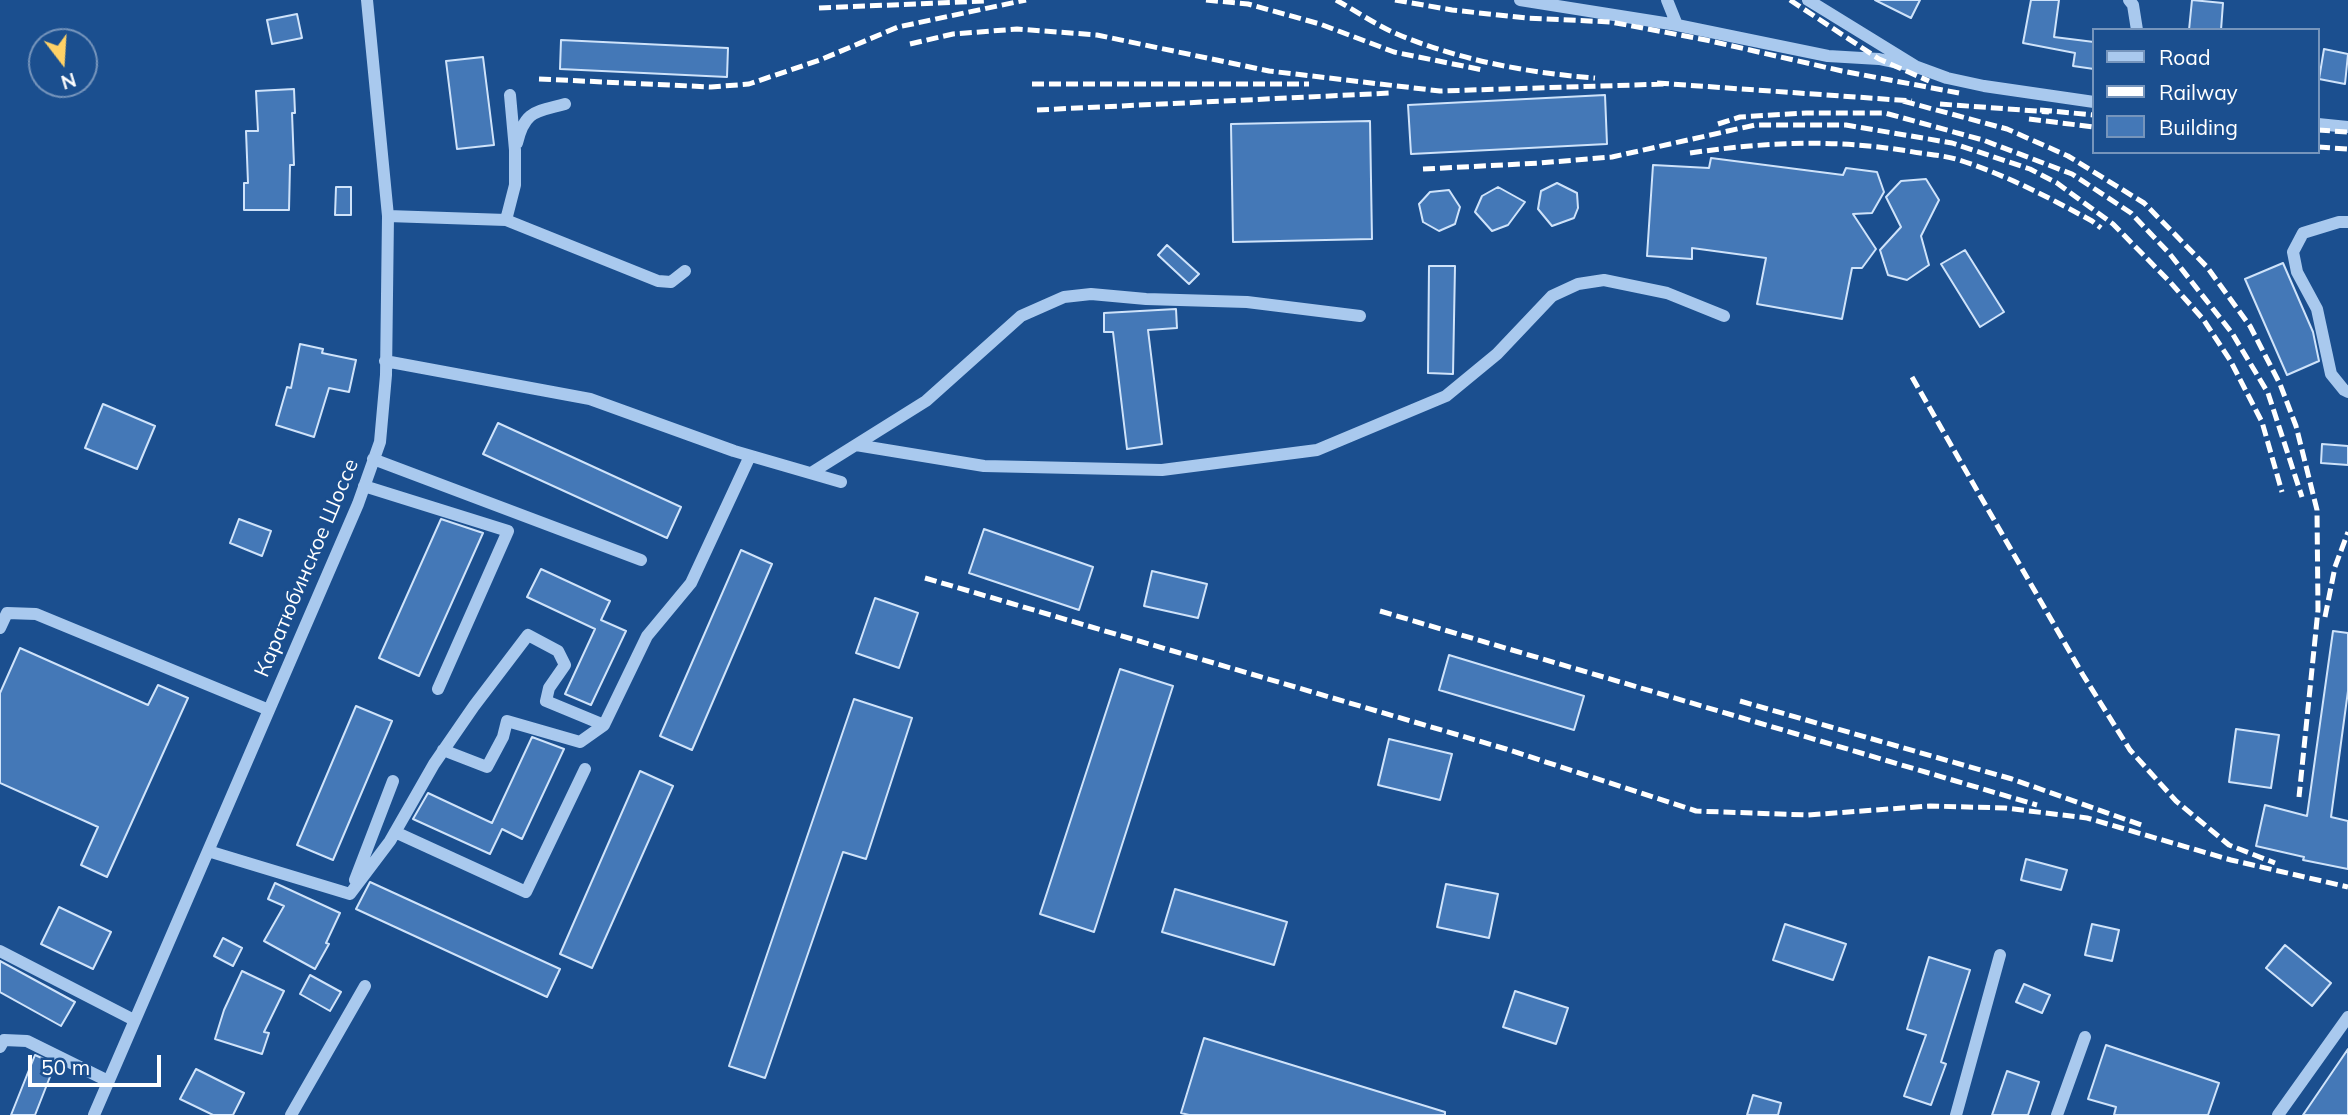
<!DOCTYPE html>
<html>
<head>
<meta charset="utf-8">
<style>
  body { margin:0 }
  #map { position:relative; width:2348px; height:1115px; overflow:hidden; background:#1b4f8f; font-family:Mulish,sans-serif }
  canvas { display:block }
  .legend { position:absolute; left:2092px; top:28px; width:228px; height:126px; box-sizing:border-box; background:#1b4f8f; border:2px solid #7695bc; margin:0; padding:9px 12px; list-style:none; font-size:21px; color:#fff }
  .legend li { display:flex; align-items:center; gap:14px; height:35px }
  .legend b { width:35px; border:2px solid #7695bc }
  .north { position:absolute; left:28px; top:28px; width:70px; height:70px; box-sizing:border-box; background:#1b4f8f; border:2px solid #7695bc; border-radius:50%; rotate:163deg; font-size:19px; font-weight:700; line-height:28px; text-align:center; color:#fff }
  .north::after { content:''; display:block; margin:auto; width:24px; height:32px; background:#ffd166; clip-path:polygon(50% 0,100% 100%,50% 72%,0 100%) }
  .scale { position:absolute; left:28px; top:1055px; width:133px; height:32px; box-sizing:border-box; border:4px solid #fff; border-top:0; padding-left:9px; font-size:21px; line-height:24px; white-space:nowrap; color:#fff; -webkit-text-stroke:5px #1b4f8f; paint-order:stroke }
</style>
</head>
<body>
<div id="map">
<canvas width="2348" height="1115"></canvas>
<ul class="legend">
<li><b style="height:9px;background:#a9c9ee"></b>Road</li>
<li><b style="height:9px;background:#fff"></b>Railway</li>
<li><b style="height:19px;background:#4478b7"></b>Building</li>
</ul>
<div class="north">N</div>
<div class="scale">50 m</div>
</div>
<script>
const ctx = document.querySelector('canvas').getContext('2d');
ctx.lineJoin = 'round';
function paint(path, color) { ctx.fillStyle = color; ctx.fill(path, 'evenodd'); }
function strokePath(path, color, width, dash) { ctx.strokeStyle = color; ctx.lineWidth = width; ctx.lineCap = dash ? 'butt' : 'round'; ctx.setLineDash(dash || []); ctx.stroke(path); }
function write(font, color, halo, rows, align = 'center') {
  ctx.font = font + ' Mulish,sans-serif'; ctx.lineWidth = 5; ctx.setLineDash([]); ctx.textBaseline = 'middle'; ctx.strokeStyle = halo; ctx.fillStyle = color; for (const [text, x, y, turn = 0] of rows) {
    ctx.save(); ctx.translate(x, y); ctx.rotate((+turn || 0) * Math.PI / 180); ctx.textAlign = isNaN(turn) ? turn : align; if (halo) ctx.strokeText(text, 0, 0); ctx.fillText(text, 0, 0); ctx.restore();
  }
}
const building = new Path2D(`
  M1875,0H1920L1911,18Z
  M2031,0H2059L2054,37L2094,42V69L2073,66L2075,53L2023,43Z
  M2192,0L2223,3L2221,30H2189Z
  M297,14L302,38L272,44L267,20Z
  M561,40L728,48L727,77L560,69Z
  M2324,49L2348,54L2345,84L2319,79Z
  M483,57L494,145L457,149L446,61Z
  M294,89L295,113H292L294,165H290L289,210H244V183H248L246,131H258L256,91Z
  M1605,95L1607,144L1411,154L1408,105Z
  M1370,121L1372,239L1233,242L1231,124Z
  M1711,158L1843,175L1846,168L1877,172L1884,192L1872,213L1853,214L1876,249L1862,268H1852L1842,319L1757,304L1766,258L1692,248V259L1647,256L1653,165L1709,168Z
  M1926,179L1939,200L1921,236L1929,265L1907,280L1888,275L1880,250L1901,227L1886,197L1901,181Z
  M1557,183L1577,193L1578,208L1574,218L1552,226L1538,209L1541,191Z
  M336,187H351V215H335Z
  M1498,187L1525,202L1508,225L1492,231L1475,212L1482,196Z
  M1449,190L1460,207L1455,224L1439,231L1423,222L1419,204L1430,192Z
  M1167,245L1199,274L1189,284L1158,255Z
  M1965,250L2004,312L1980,327L1941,264Z
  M2283,263L2313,332L2319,361L2287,375L2245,279Z
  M1429,266H1455L1453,374L1428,373Z
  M1176,309L1177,328L1148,330L1162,444L1127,449L1113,332H1104V313Z
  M300,344L323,349L322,353L356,360L349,392L329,388L314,437L276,425L287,387L291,388Z
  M103,404L155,426L137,469L85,448Z
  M498,423L681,507L667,538L483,454Z
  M2322,444L2348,446V465L2321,463Z
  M239,519L271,531L262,556L230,543Z
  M441,519L483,533L419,676L379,658Z
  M984,529L1093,567L1079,610L969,573Z
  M741,550L772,564L692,750L660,736Z
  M541,569L610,601L601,620L626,631L591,705L565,694L595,629L527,597Z
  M1152,571L1207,584L1198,618L1144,606Z
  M875,598L918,613L899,668L856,653Z
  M2333,631L2348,633V691L2331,817L2348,821V869L2303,860L2304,857L2256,846L2265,805L2307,816Z
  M20,648L148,705L158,685L188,698L107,877L81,865L98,827L0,783V693Z
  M1449,655L1584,696L1574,730L1439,690Z
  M1120,669L1173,686L1094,932L1040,914Z
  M854,699L912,718L866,859L843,852L765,1078L729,1066Z
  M356,706L392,721L333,860L297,845Z
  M2236,729L2279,735L2271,788L2229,782Z
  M532,737L564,749L522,839L502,829L490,854L413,819L428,793L492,823Z
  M1389,739L1452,754L1440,800L1378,785Z
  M640,771L673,786L592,968L560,954Z
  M2026,859L2067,870L2061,890L2021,880Z
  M370,882L560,969L547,997L356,909Z
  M275,883L340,913L326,943L329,944L315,969L264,941L284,906L268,899Z
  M1446,884L1498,894L1489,938L1437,927Z
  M1175,889L1287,922L1274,965L1162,932Z
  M59,907L111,932L93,969L41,944Z
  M1785,924L1846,944L1833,980L1773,960Z
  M2092,924L2119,930L2112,961L2085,955Z
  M223,938L242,948L233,966L214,956Z
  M2285,945L2331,983L2312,1006L2266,968Z
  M1929,957L1970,970L1941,1062L1946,1064L1931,1105L1904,1096L1926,1035L1907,1029Z
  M0,961L75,1002L61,1026L0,992Z
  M242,971L284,991L264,1032L269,1033L262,1054L215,1039L224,1010Z
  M310,975L341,992L330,1011L300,994Z
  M2024,984L2050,995L2042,1013L2016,1002Z
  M1515,991L1568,1008L1556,1044L1503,1027Z
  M1204,1038L1445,1112V1115H1189L1181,1113Z
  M2106,1045L2219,1083L2208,1115H2114L2116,1107L2088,1099Z
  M2348,1049V1115H2303Z
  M35,1055L55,1064L35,1115H11Z
  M196,1069L244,1093L233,1115H213L180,1099Z
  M2007,1071L2039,1082L2028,1115H1992Z
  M1753,1095L1781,1103L1778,1115H1747Z`);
paint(building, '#4478b7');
strokePath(building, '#cfe3fa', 2);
strokePath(new Path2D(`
  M1520,0L1677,25L1828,56L1879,59L1917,67
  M1667,0L1677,25
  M1808,0L1917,67L1947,78L1984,86L2094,102
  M2129,0L2133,5L2137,30
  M2318,124L2348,127
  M517,143C525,110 536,112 565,104
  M388,216L506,220L658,281L671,282L685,271
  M506,220L515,185V150L510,95
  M2348,222H2339L2303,233L2293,252L2297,272L2317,309L2331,374L2344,390L2348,392
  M385,361L590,399L734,451L841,482
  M856,445L984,466L1162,470L1317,450L1446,396L1497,354L1552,296L1578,284L1604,280L1667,293L1724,316
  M373,459L641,560
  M811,473L926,401L1021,316L1064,297L1091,294L1146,299L1247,302L1360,316
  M364,486L508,531L438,689
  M0,628L7,613L36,614L269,710
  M443,750L487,767L503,737L507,721L580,742L604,725
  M395,832L526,892L585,769
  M208,851L350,894L390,841L434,764L474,706L528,635L558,651L565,665L549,688L546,701L604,725L647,636L691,583L750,456
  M355,880L393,781
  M0,951L134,1020
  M0,1047L4,1040L27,1041L108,1081
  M94,1115L358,504L380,442L386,375L388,216L367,0
  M291,1115L365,986
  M1956,1115L2000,955
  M2057,1115L2085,1037
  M2278,1115L2348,1017`), '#a9c9ee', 12);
strokePath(new Path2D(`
  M1206,0L1248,4L1320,24L1394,52L1483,70
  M1336,0C1356,11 1376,25 1397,34C1459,60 1528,73 1595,78
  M1395,0L1452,10L1526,18L1611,22L1706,40L1842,71L1959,93
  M1790,0L1879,59L1929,81
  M819,8L985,1
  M910,44L953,34L1017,29L1097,35L1269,71L1440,91L1666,84
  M539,79L711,87L749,84L820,60L898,27L1026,0
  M1657,83L1912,101
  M1032,84H1309
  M1903,101L2007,129L2068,156L2144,203L2207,267L2250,326L2280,384L2296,426L2317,510L2318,610L2299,797
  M1940,104L2049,112
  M1037,110L1391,93
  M2040,110L2094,115
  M2029,119L2094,127
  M1718,124L1740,117L1806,113H1885L1983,140L2072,174L2131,213L2169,253L2232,333L2268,393L2302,497
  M2318,130L2348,132
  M2318,147L2348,149
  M1690,153C1767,142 1832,139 1908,151C1924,154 1941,155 1956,159C2004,174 2048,197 2092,221L2101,228
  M1423,169L1540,163L1612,157L1755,125H1846L1952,143L2030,169L2057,183L2113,224L2170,282L2203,319L2230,360L2262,422L2282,492
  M1912,377L2083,675L2130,750L2176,801L2229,845L2275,863
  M925,578L1506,749L1696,811L1807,815L1930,806L2005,808L2087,818L2231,860L2348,887
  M1380,611L2037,805
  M2325,617L2335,567L2348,532
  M1740,701L2012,779L2144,826`), '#fff', 5, [12, 5]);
write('21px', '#fff', '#1b4f8f', [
  ["Каратюбинское Шоссе",307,568,-67]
]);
</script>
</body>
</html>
